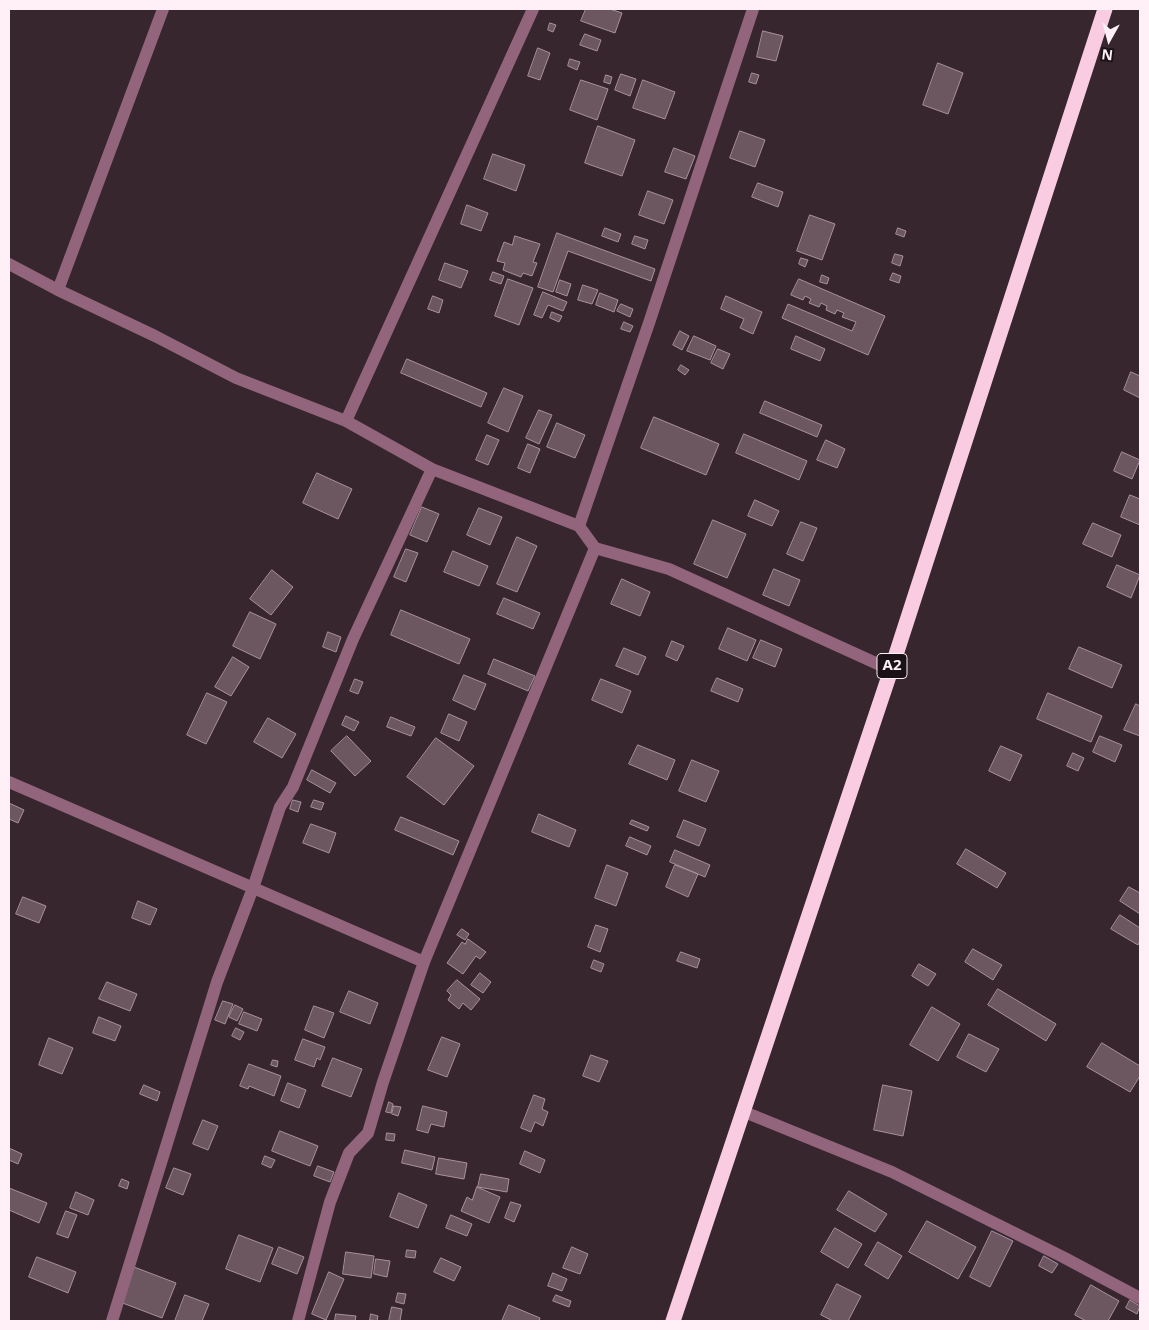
<!DOCTYPE html>
<html>
<head>
<meta charset="utf-8">
<style>
  body { margin:0 }
  #map { position:relative; width:1149px; height:1330px; overflow:hidden; background:#38262f; font-family:"Noto Sans",sans-serif }
  canvas { display:block }
  .frame { position:absolute; inset:0; border:10px solid #fef0f6; pointer-events:none }
  .north { position:absolute; left:1084px; top:15px; width:50px; height:50px; -webkit-text-stroke:4px #1a1216; paint-order:stroke; rotate:187deg; font-size:14px; font-weight:700; line-height:20px; text-align:center; color:#fef0f6 }
  .north::after { content:''; display:block; margin:auto; width:18px; height:22px; background:#fef0f6; clip-path:polygon(50% 0,100% 100%,50% 72%,0 100%) }
</style>
</head>
<body>
<div id="map">
<canvas width="1149" height="1330"></canvas>
<div class="frame"></div>
<div class="north">N</div>
</div>
<script>
const ctx = document.querySelector('canvas').getContext('2d');
ctx.lineJoin = 'round';
function paint(path, color) { ctx.fillStyle = color; ctx.fill(path, 'evenodd'); }
function strokePath(path, color, width, dash) { ctx.strokeStyle = color; ctx.lineWidth = width; ctx.lineCap = dash ? 'butt' : 'round'; ctx.setLineDash(dash || []); ctx.stroke(path); }
function write(font, color, halo, rows, align = 'center') {
  ctx.font = font + ' "Noto Sans",sans-serif'; ctx.lineWidth = 4.5; ctx.setLineDash([]); ctx.textBaseline = 'middle'; ctx.strokeStyle = halo; ctx.fillStyle = color; for (const [text, x, y, turn = 0] of rows) {
    ctx.save(); ctx.translate(x, y); ctx.rotate((+turn || 0) * Math.PI / 180); ctx.textAlign = isNaN(turn) ? turn : align; if (halo) ctx.strokeText(text, 0, 0); ctx.fillText(text, 0, 0); ctx.restore();
  }
}
const building = new Path2D(`
  M586,9H610L622,13L615,33L581,21Z
  M550,23L556,25L553,32L548,30Z
  M763,31L783,36L776,61L757,57Z
  M585,34L601,40L597,51L580,45Z
  M538,48L550,53L540,80L528,76Z
  M570,59L580,62L577,70L568,66Z
  M938,63L963,73L948,114L923,105Z
  M752,73L759,75L756,84L749,82Z
  M621,74L636,79L630,96L615,90Z
  M606,75L612,77L610,84L604,82Z
  M581,80L608,89L597,120L570,110Z
  M643,80L675,92L665,119L633,108Z
  M598,126L635,140L622,176L585,163Z
  M740,131L765,140L755,167L730,158Z
  M674,148L695,156L686,179L665,172Z
  M493,154L525,165L516,191L484,179Z
  M758,183L783,192L778,207L752,197Z
  M648,191L673,200L664,224L639,215Z
  M467,205L488,213L481,231L461,224Z
  M810,215L835,224L822,260L797,251Z
  M605,228L621,234L618,242L602,236Z
  M898,228L906,231L904,237L896,234Z
  M557,233L655,269L651,281L568,251L553,292L538,287Z
  M515,236L540,244L533,262L537,263L532,276L523,273L521,277L503,270L505,263L497,261L504,242L512,245Z
  M635,236L648,240L645,249L632,244Z
  M895,254L903,256L900,266L892,263Z
  M801,258L808,260L805,267L799,264Z
  M445,263L468,271L461,288L439,280Z
  M493,272L504,276L501,284L490,280Z
  M893,273L901,276L899,283L890,280Z
  M822,275L829,278L827,284L820,282Z
  M508,279L533,288L519,325L495,316Z
  M799,279L885,316L868,355L782,318L788,304L852,331L856,322L842,317L844,313L837,310L835,314L826,310L827,306L821,303L819,307L809,303L811,299L805,296L803,300L791,295Z
  M560,280L571,284L567,296L556,292Z
  M583,285L598,290L592,304L578,300Z
  M543,292L567,302L563,311L548,305L542,318L534,315Z
  M600,293L618,300L614,312L596,305Z
  M433,296L443,300L439,313L428,309Z
  M726,296L762,312L753,334L740,328L744,319L721,309Z
  M621,304L633,309L630,317L617,311Z
  M552,312L562,316L559,322L550,318Z
  M624,322L633,326L630,332L621,329Z
  M680,331L689,336L682,350L673,345Z
  M694,336L716,346L710,360L687,351Z
  M796,336L825,349L820,361L791,349Z
  M718,349L730,354L723,369L711,363Z
  M407,359L487,393L481,407L401,373Z
  M681,365L689,370L685,375L678,370Z
  M1131,372L1140,376V398L1124,390Z
  M504,388L523,396L508,432L488,423Z
  M765,401L822,425L817,437L760,413Z
  M539,410L552,415L539,444L526,438Z
  M654,417L719,444L706,475L641,448Z
  M557,423L585,435L575,458L547,447Z
  M744,434L807,461L799,480L736,453Z
  M487,435L499,440L488,465L476,460Z
  M826,440L845,449L837,468L817,460Z
  M528,444L540,449L530,473L518,468Z
  M1122,452L1140,460L1132,479L1114,471Z
  M317,473L352,489L338,519L303,503Z
  M1130,495L1140,499V525L1121,517Z
  M755,500L779,511L772,526L748,516Z
  M422,507L439,514L427,542L410,535Z
  M479,508L502,517L490,545L467,535Z
  M713,520L746,534L727,578L694,564Z
  M801,522L817,528L803,561L787,554Z
  M1093,523L1121,535L1112,557L1083,544Z
  M517,537L537,546L517,592L497,584Z
  M406,549L418,553L406,582L394,577Z
  M453,551L488,566L479,586L444,572Z
  M1117,565L1140,575L1131,598L1107,587Z
  M774,569L800,580L789,606L763,595Z
  M272,570L293,587L271,615L250,599Z
  M622,579L650,592L640,616L611,604Z
  M504,598L540,613L533,629L497,614Z
  M401,610L470,639L459,664L391,635Z
  M250,612L276,624L260,659L233,646Z
  M728,628L756,640L747,661L719,649Z
  M328,632L341,637L336,652L323,647Z
  M761,640L782,649L775,667L753,658Z
  M672,641L684,646L677,661L666,656Z
  M1079,647L1122,665L1112,688L1069,669Z
  M624,648L646,657L638,675L616,666Z
  M233,657L249,667L231,696L215,687Z
  M494,659L535,676L528,691L488,674Z
  M464,675L486,684L475,710L453,700Z
  M717,678L743,689L738,702L711,691Z
  M355,679L363,682L358,694L350,691Z
  M601,679L631,691L622,713L592,700Z
  M207,693L227,702L206,744L187,735Z
  M1048,693L1102,716L1091,742L1037,719Z
  M1136,704L1140,706V736L1124,730Z
  M449,714L467,722L459,741L441,733Z
  M346,716L359,722L354,731L342,725Z
  M391,717L415,727L411,736L387,727Z
  M268,718L296,734L282,758L254,742Z
  M347,736L371,761L355,776L331,751Z
  M1100,736L1122,745L1115,762L1093,752Z
  M436,738L474,766L444,805L407,777Z
  M638,745L675,760L667,780L629,764Z
  M1001,746L1022,755L1010,781L989,771Z
  M1073,753L1084,758L1078,771L1067,766Z
  M692,760L719,771L706,802L679,791Z
  M312,770L336,783L330,793L307,780Z
  M293,800L301,802L298,812L290,809Z
  M314,800L324,803L321,810L311,807Z
  M9,803L24,810L18,823L9,819Z
  M539,814L576,830L569,847L532,832Z
  M401,817L459,841L453,855L395,830Z
  M632,820L649,827L647,831L630,824Z
  M684,820L706,829L699,846L677,837Z
  M311,824L336,833L329,853L303,843Z
  M630,837L651,846L647,855L626,846Z
  M966,849L1006,873L997,888L957,864Z
  M675,850L710,865L705,877L670,862Z
  M607,865L628,873L616,906L595,898Z
  M675,865L698,874L688,897L666,887Z
  M1129,887L1140,893V914L1120,901Z
  M23,897L46,906L39,923L16,914Z
  M138,901L157,909L150,925L132,918Z
  M1120,915L1140,928V941L1138,945L1111,929Z
  M596,925L608,929L600,952L588,947Z
  M462,929L469,934L465,940L457,935Z
  M468,939L486,952L480,959L476,956L463,974L447,963L462,942L465,944Z
  M973,949L1002,965L993,980L965,962Z
  M681,952L700,959L697,968L677,961Z
  M594,960L604,964L601,972L591,968Z
  M919,964L936,974L928,986L912,976Z
  M480,973L491,982L483,993L471,985Z
  M457,980L480,999L471,1010L463,1003L459,1009L448,1000L451,995L447,991Z
  M107,982L137,994L130,1011L99,999Z
  M998,989L1056,1024L1046,1041L988,1005Z
  M349,991L378,1003L370,1024L340,1012Z
  M223,1001L233,1004L225,1024L215,1020Z
  M235,1005L243,1009L237,1021L229,1017Z
  M314,1006L334,1013L324,1038L305,1030Z
  M932,1007L960,1024L938,1061L910,1045Z
  M244,1012L262,1019L257,1031L239,1024Z
  M99,1017L121,1026L115,1041L93,1033Z
  M236,1028L244,1032L240,1040L232,1036Z
  M969,1034L999,1049L986,1072L957,1057Z
  M442,1037L460,1044L447,1077L428,1070Z
  M49,1038L73,1048L62,1074L39,1065Z
  M303,1039L325,1047L320,1060L317,1058L314,1067L295,1060Z
  M1102,1043L1140,1066V1076L1130,1092L1087,1067Z
  M591,1055L608,1061L599,1082L583,1076Z
  M333,1058L362,1069L351,1097L322,1086Z
  M273,1060L278,1061L277,1067L271,1065Z
  M249,1064L281,1076L274,1096L249,1086L248,1089L240,1086Z
  M288,1083L306,1090L299,1108L281,1101Z
  M144,1085L160,1092L157,1101L140,1094Z
  M883,1085L912,1091L903,1136L874,1130Z
  M534,1095L545,1099L542,1109L548,1112L543,1126L535,1122L531,1132L521,1128Z
  M389,1102L393,1104L391,1113L386,1112Z
  M394,1106L401,1107L398,1116L392,1114Z
  M423,1106L447,1112L444,1127L431,1124L428,1133L417,1130Z
  M203,1120L218,1126L208,1150L193,1144Z
  M280,1131L318,1146L310,1166L272,1151Z
  M387,1133L395,1134L394,1141L386,1140Z
  M9,1148L22,1154L18,1164L9,1160Z
  M405,1150L435,1157L432,1170L402,1163Z
  M525,1151L545,1160L540,1173L520,1164Z
  M265,1156L275,1160L271,1168L262,1164Z
  M439,1158L467,1163L464,1179L436,1174Z
  M318,1166L334,1172L330,1182L314,1176Z
  M174,1168L191,1174L183,1195L166,1188Z
  M481,1174L509,1179L507,1192L478,1187Z
  M122,1179L129,1182L127,1189L119,1186Z
  M477,1187L500,1197L489,1223L461,1211L467,1197L472,1200Z
  M9,1188L47,1203L39,1223L9,1210Z
  M849,1191L887,1214L875,1232L837,1210Z
  M76,1192L94,1200L88,1215L70,1208Z
  M399,1193L427,1205L418,1228L390,1217Z
  M511,1202L521,1205L514,1222L505,1218Z
  M66,1211L77,1215L68,1238L57,1234Z
  M451,1215L472,1224L467,1236L446,1228Z
  M927,1221L976,1247L958,1279L909,1252Z
  M835,1228L862,1244L848,1268L821,1252Z
  M992,1231L1013,1241L990,1287L970,1277Z
  M239,1235L273,1248L260,1282L226,1269Z
  M878,1242L902,1256L888,1279L865,1265Z
  M279,1247L304,1257L297,1274L272,1264Z
  M572,1247L588,1254L580,1274L563,1268Z
  M407,1250L416,1251L415,1258L406,1257Z
  M346,1252L374,1256L371,1278L343,1274Z
  M1044,1256L1058,1264L1052,1273L1039,1266Z
  M37,1257L76,1272L68,1293L29,1277Z
  M441,1258L461,1267L454,1281L434,1272Z
  M376,1259L390,1261L387,1277L374,1274Z
  M134,1267L176,1283L162,1318L120,1302Z
  M329,1272L344,1279L326,1320L312,1314Z
  M553,1273L567,1279L562,1291L548,1286Z
  M837,1284L861,1296L848,1321H833L821,1315Z
  M1091,1285L1119,1301L1108,1321H1086L1075,1315Z
  M398,1293L406,1294L404,1304L396,1302Z
  M185,1295L209,1304L202,1321H175Z
  M556,1295L571,1301L569,1307L553,1301Z
  M1130,1300L1140,1306L1137,1314L1126,1308Z
  M509,1305L540,1318L539,1321H502Z
  M392,1307L402,1309L400,1321H389Z
  M336,1314L356,1316L355,1321H335Z
  M371,1314L378,1316L377,1321L370,1320Z`);
paint(building, '#6c5761');
strokePath(building, '#a8919c', 1);
strokePath(new Path2D(`
  M9,264L58,290L155,336L236,378L346,421L432,469L579,526L595,548L669,569L891,670
  M58,290L163,9
  M346,421L533,9
  M579,526L649,323L753,9
  M9,782L424,962
  M742,1111L892,1172L1063,1257L1140,1298
  M112,1321L217,982L253,888L280,807L293,787L353,639L432,469
  M298,1321L330,1202L349,1153L368,1133L383,1082L424,962L595,548`), '#93657c', 12);
strokePath(new Path2D(`
  M673,1321L891,670L1105,9`), '#facce2', 15);
for (const [x, y, w] of [
  [892,666,30]
]) { const box = new Path2D(); box.roundRect(x - w / 2, y - 12.5, w, 25, 4); ctx.fillStyle = '#1a1216'; ctx.fill(box); strokePath(box, '#fef0f6', 1); }
write('bold 15px', '#fef0f6', null, [
  ["A2",892,666]
]);
</script>
</body>
</html>
